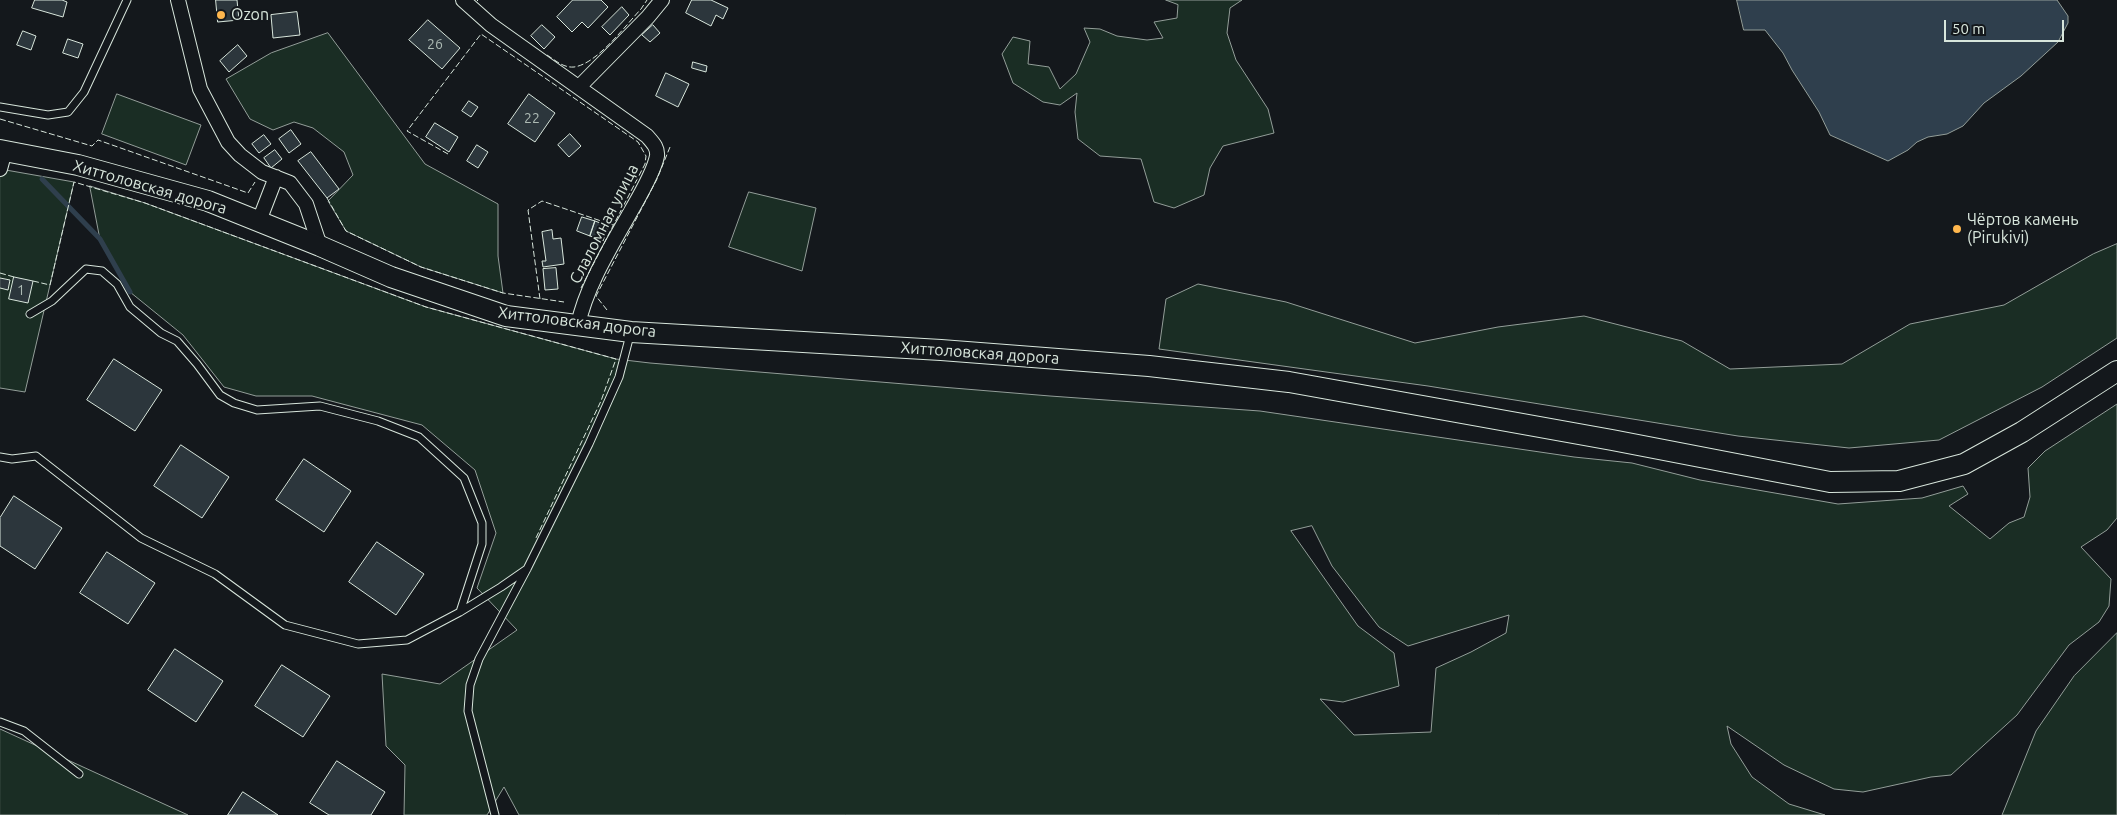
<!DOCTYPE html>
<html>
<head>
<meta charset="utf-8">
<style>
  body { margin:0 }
  #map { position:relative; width:2117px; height:815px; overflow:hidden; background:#14181c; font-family:Ubuntu,sans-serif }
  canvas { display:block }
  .scale { position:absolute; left:1944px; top:20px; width:120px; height:22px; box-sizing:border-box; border:2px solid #d8e6dc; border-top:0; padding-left:6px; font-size:15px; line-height:18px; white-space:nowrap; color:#d8e6dc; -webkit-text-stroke:4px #14181c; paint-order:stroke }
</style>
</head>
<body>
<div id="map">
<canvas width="2117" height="815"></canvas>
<div class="scale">50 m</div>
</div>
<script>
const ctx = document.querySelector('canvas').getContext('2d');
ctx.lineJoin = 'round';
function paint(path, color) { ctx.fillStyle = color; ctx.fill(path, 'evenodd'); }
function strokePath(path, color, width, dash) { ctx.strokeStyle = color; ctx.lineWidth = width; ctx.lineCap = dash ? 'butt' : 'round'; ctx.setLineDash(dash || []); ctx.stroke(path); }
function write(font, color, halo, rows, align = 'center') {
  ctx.font = font + ' Ubuntu,sans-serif'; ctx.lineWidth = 4; ctx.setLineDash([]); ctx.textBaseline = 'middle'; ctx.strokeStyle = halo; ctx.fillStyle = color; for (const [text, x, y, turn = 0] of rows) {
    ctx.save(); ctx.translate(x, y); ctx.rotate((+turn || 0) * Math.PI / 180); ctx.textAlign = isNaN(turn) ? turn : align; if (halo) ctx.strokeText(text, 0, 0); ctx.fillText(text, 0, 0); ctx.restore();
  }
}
const green = new Path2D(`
  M1166,0H1242L1230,8L1227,33L1236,60L1268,109L1274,133L1223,146L1210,168L1204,195L1174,208L1154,202L1141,159L1100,156L1078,139L1075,112L1077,93L1060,105L1043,102L1013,83L1002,54L1013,37L1030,41L1028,64L1049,67L1060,89L1076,74L1090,42L1084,28L1100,29L1117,36L1147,40L1163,38L1154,22L1177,18L1178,5Z
  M328,33L425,164L498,204V256L503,293L421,267L346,231L328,201L353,175L344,152L313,128L294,122L273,130L250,119L226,79L271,53Z
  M117,94L201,125L186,165L102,134Z
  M0,169L74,182L25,392L0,388Z
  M90,186L145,203L426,307L616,359L650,363L1050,396L1260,411L1574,457L1632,463L1700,480L1838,504L1922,498L1963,486L1968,494L1949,506L1990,539L2009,523L2024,517L2030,497L2028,468L2045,451L2117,404V518L2107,530L2081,547L2111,579L2109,606L2099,622L2069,645L2017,715L1951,775L1931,777L1863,792L1834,789L1784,765L1727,726L1731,744L1752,777L1789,804L1825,815H519L504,787L487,815H404L405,765L386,746L382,674L440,684L517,630L477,588L496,533L475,470L422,425L312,396H256L224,387L183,335L130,292L100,239ZM1312,526L1332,566L1379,627L1408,646L1509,615L1506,633L1471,652L1436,668L1431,732L1354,735L1320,699L1343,702L1399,686L1394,653L1358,626L1291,531Z
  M749,192L816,208L802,271L729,247Z
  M2117,244V338L2042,387L1939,440L1849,448L1738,436L1428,386L1159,349L1166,299L1198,284L1286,302L1415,343L1498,327L1584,316L1682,341L1730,369L1842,364L1910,324L2004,305L2093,254Z
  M2117,633V815H2002L2036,731L2074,676Z
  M0,729L188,815H0Z`);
paint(green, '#1a2d24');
strokePath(green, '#939e99', 1);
const water = new Path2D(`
  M1737,0H2057L2068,16V23L2058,42L2021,76L1984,103L1963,126L1947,134L1928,137L1917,142L1908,150L1888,161L1830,135L1819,112L1792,70L1783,53L1765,30H1744Z`);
paint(water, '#2f3f4d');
strokePath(water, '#939e99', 1);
strokePath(new Path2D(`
  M42,179L100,239L130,292`), '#2f3f4d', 5);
const building = new Path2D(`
  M35,0H62L67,2L63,17L32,8Z
  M216,0H237L239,20L218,22Z
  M573,0H601L608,7L588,28L582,22L572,32L557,17Z
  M692,0H711L728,8L723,19L716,15L711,26L686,13Z
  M622,7L629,15L610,35L602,27Z
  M297,12L300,35L273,38L271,15Z
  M428,20L460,48L442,69L409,40Z
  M542,25L555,37L544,49L531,36Z
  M653,25L660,33L650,42L642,35Z
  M23,31L36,36L31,50L17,45Z
  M68,39L83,44L78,58L63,53Z
  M238,45L247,56L229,72L220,61Z
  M693,62L707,66L706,72L692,68Z
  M666,73L689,84L678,107L656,96Z
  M529,94L555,113L535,142L508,124Z
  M469,101L478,107L471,117L462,111Z
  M435,123L458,137L449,152L426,137Z
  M291,130L301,144L289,153L279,139Z
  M570,134L581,146L569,157L558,145Z
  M264,135L271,144L259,153L252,144Z
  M477,145L488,152L478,168L467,161Z
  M275,150L282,159L271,168L264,158Z
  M311,152L339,189L327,198L298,161Z
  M582,217L595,221L590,236L577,231Z
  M595,221L608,226L603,241L590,236Z
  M552,230L553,239L561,238L564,264L543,267L542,261H546L542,232Z
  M556,268L558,289L545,290L543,269Z
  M14,277L33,281L28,303L9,299Z
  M0,278L10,280L8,290L0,288Z
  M114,359L162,390L135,431L87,400Z
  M181,445L229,477L202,518L154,486Z
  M304,459L351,491L324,532L276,500Z
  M14,496L62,528L35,569L0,546V518Z
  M377,542L424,574L396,615L349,582Z
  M107,552L155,583L128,624L80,593Z
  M175,649L223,681L196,722L148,690Z
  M282,665L330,696L303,737L255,706Z
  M337,761L385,792L371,815H329L310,803Z
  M243,792L278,815H228Z`);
paint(building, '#2c363c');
strokePath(building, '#d8e6dc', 1);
const lane = new Path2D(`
  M0,107L48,115L68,112L84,92L127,0
  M30,314L52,301L86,269L102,271L117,284L130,307L161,333L177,341L197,364L220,395L234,403L257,410L320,406L378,421L419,437L464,478L482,523V544L460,612
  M0,457L12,459L36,456L141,538L215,574L285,625L358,644L407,640L460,612L501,587L527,569
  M0,722L24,731L79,774
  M495,815L468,711L470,685L479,659L527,569L589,444L619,377L630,335`);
const street = new Path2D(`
  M178,0L200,89L228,142L240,155L262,172L290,183L306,204L320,246
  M463,0L491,25L647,136C652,142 658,147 657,156C654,172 639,197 631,211C612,245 586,286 578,325
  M579,87L648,17L662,0
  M0,169L5,151
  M259,221L276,177`);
const secondary = new Path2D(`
  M0,150L78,165L208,201L320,246L391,277L506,316L631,332L941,350L1149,366L1289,382L1612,440L1830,482L1899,481L1964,464L2022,432L2117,371`);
strokePath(lane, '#d8e6dc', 9);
strokePath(street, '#d8e6dc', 16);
strokePath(secondary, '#d8e6dc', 22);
strokePath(lane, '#14181c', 7);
strokePath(street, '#14181c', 14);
strokePath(secondary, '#14181c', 20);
strokePath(new Path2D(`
  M477,1L478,0
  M547,55C555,60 563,68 574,67C597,64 625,26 641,9L647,0
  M0,119L92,146L98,140L248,193L255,182
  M448,154L407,131L481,34L638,142L646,156L645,164L581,288
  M327,198L346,231L421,267L503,293L564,302
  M0,273L14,277
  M33,281L50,285L74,182L145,203L426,307L616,359L601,401L535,540
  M540,299L528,210L542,201L613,225
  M607,310L596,296L657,179L670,147`), '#d8e6dc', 1, [6, 2.5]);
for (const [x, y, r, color] of [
  [221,15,5,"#ffb74d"],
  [1957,229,5,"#ffb74d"]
]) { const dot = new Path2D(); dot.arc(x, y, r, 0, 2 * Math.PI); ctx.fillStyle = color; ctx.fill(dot); strokePath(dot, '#14181c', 2); }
write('14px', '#adbab4', null, [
  ["26",435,44],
  ["22",532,118],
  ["1",21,290]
]);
write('16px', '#d8e6dc', '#14181c', [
  ["Ozon",231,15],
  ["Чёртов камень",1967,220],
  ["(Pirukivi)",1967,238]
], 'left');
write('16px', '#d8e6dc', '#14181c', [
  ["Хиттоловская дорога",150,187,16],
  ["Слаломная улица",604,224,-63],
  ["Хиттоловская дорога",577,322,7],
  ["Хиттоловская дорога",980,353,4]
]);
</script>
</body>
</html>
